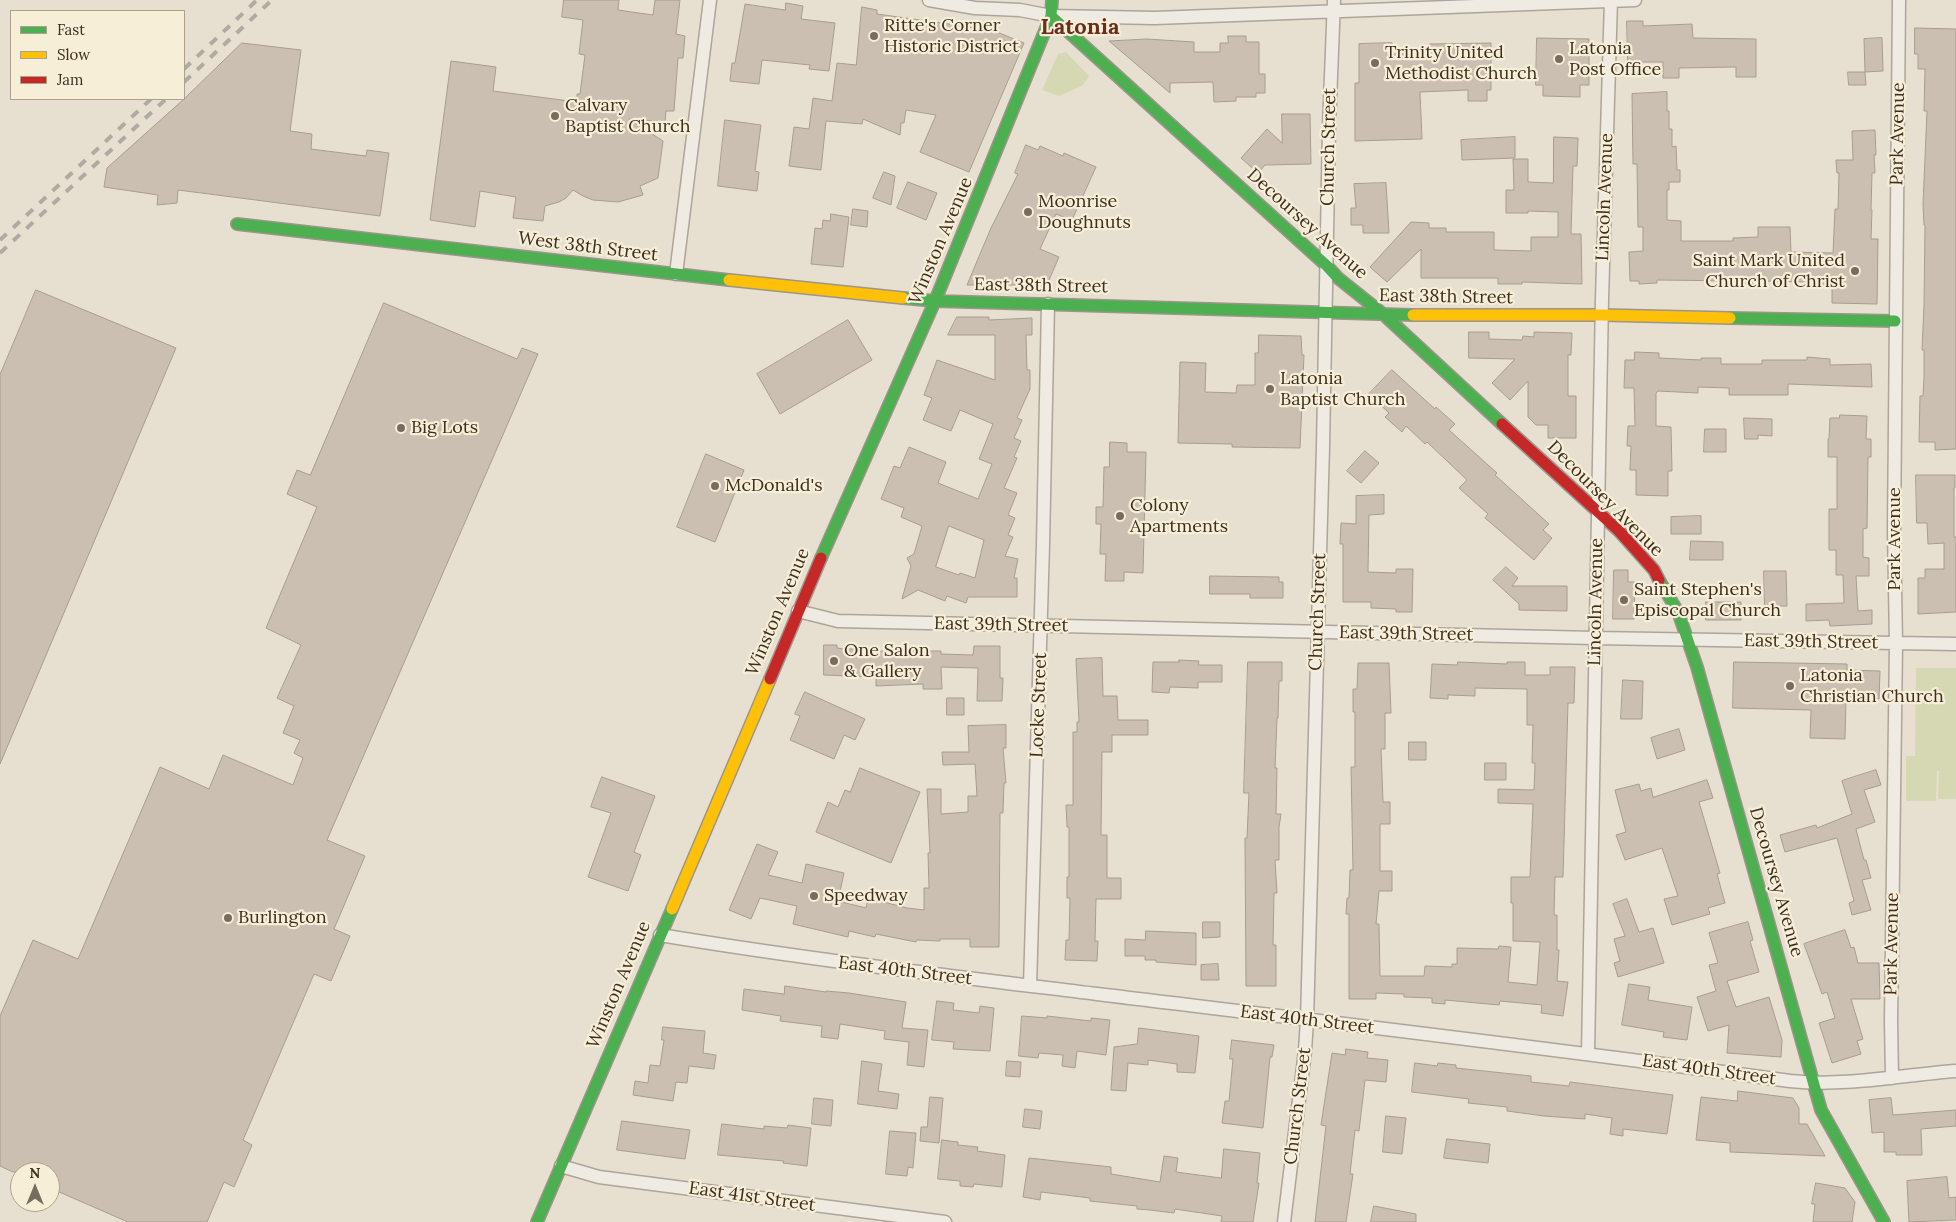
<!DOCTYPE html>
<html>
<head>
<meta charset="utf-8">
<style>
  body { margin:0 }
  #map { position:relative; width:1956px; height:1222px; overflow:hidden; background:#e7e0d1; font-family:Lora,serif }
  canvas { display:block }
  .legend { position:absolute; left:10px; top:10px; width:175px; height:90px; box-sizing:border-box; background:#f7eed8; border:1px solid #ada18e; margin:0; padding:6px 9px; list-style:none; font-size:15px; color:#3d2e20 }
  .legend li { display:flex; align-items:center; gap:10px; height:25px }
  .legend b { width:25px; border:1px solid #ada18e }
  .north { position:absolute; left:10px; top:1162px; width:50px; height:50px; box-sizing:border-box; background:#f7eed8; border:1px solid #ada18e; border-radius:50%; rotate:0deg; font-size:14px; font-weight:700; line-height:20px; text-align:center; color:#3d2e20 }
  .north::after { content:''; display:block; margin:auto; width:18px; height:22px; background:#786c5e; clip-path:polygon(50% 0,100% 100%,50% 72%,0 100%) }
</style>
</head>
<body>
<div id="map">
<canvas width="1956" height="1222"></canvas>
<ul class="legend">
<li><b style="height:6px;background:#4caf50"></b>Fast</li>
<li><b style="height:6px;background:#ffc107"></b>Slow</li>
<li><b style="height:6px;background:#c62828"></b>Jam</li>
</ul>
<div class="north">N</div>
</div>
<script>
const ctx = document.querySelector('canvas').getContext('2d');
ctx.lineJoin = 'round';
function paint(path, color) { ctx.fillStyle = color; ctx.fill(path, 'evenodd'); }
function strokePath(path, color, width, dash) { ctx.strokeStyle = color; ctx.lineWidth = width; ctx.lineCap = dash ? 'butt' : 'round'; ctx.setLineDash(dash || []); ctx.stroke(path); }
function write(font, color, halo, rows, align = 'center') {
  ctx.font = font + ' Lora,serif'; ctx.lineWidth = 4.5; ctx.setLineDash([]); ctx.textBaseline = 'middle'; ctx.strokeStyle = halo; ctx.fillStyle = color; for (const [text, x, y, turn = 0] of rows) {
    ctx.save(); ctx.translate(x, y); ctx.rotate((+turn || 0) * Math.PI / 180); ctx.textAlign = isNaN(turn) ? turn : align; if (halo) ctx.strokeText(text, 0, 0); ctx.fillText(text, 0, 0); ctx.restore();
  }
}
paint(new Path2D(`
  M1066,52L1089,76L1082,86L1059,96L1042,90L1058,54Z
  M1916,668H1956V799H1938L1939,771H1937L1936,801H1906V756H1915Z`), '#d6d7b3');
const building = new Path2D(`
  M564,0H619L618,10L653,15L655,0H680L676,34L685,36L683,58H678L674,111H666L665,122L629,119L663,141L658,178L640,186L643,195L618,202L593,200L583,196L573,190L566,198L559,202L545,206L543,221L513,218L516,197L480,191L475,227L430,220L451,61L496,67L493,91L577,102V94H580L585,55L579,54L583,20L562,17Z
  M786,3L803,6L801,19L835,23L829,71L809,69L810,65L762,60L759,84L730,81L732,63H735L745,4L785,10Z
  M862,7L877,10V14L992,30L1024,43L969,172L920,152L936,115L906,110L904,123H901L900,135L863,119L862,124L826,121L821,170L789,166L794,127L809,129L813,98L832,101L837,63L856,65Z
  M1627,21H1643V26L1692,24L1693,38L1756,39V77H1736V67L1679,68V78H1663V62H1628Z
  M1915,28L1956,29V449L1935,450V442H1919L1920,396H1923L1924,378V350H1922L1924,306L1925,225H1924L1923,204L1927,111H1924L1925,69H1918V54H1915Z
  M1228,36H1246V42H1259V74H1265V93H1256V97H1236V101L1214,102L1213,82L1170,83V93L1109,41L1147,39L1194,42V52H1220V43H1228Z
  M1537,38L1589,39V85H1580V97L1543,96V85H1536Z
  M1882,38L1883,71L1865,72L1864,39Z
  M242,43L301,50L290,131L312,134L311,149L366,156L367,150L389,153L380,216L178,190L177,203L157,205L158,195L104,187L107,168L184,99Z
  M1392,43V54L1429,53V44L1491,43V90H1487V101H1468V90L1420,92L1422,139L1355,141V83H1359V44Z
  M1848,72H1865L1866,85H1849Z
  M1667,92V111H1669V129H1672V147L1676,146L1677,170H1680V182H1669V190H1667V220L1681,221V241H1733V238L1758,237V227H1790L1791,252L1833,253L1835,209H1838L1839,173H1837L1836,160H1853L1852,131L1875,130L1876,155H1874L1875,173H1872L1871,210H1872L1871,239H1878L1877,304L1832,303V285H1808L1809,282L1757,281V283L1738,284V281L1657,280V283L1639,284V281H1630L1629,252L1643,251V227H1638L1637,164H1633L1632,94Z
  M1282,114H1310L1311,164L1265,165L1258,173L1241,158L1267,129L1282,143Z
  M725,120L761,125L755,171L759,172L757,191L718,186Z
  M1515,137V158L1462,160L1461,140Z
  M1554,137L1578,138L1577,166H1573L1571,234H1581L1582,284L1522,282V284H1498V278H1421V249L1387,282L1370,267L1411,222L1429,223V228H1446V232H1494V250L1531,251V237H1558V212L1528,211V213H1506V190H1514L1513,159H1528V182L1553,183Z
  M1026,145L1038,150L1040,146L1063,156L1064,153L1096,167L1072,220L1056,214L1040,249L1059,257L1046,287L1022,276L1019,285H967L991,228L1018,174L1015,173Z
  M884,172L895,176L891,205L873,198Z
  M908,182L937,193L926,220L897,208Z
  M1386,183L1389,233H1363V225H1351V208H1356L1354,184Z
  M853,209L868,211L867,227L851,225Z
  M831,214L849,217L843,267L811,264L815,228L822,229L823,220L830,221Z
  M36,290L176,348L0,764V375Z
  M384,303L517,359L522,348L538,354L327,840L365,856L334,929L350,936L331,981L314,974L243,1140L252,1145L234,1187L224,1182L207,1222H128L50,1188V1172H13L0,1166V1016L33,940L78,959L160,767L209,789L223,755L293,785L303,758L294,753L300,740L283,733L294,706L277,698L301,645L266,628L317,507L287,494L297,470L310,475Z
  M957,317H989V320L1032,318V335H1026L1027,370H1030V389L1017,418L1022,420L1014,438L1021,441L1014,457L1017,458L1004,488L1017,493L1008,515L1015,518L1008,535L1013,537L1005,556L1018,559L1014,578H1017V597H968L966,603L947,596L945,601L918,590L902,599L911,566L907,558L914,554L922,526L901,517L904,508L881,499L894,466L900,468L909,447L946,462L938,483L978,499L992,464L979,459L993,424L960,410L951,431L923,420L932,398L924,395L937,360L995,380V335H948ZM949,526L984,540L975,578L960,573L959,575L936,567Z
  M848,320L872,360L780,414L757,374Z
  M1469,332H1489V339L1522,340L1523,336L1534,337V332L1572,333L1571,355H1568V396H1576V438H1548V425H1536L1528,417V381L1510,400L1492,383L1515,359L1469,358Z
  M1259,335L1301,336L1302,355H1304L1300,448L1232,447V444L1178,443L1180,362L1206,363L1205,392L1236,393L1237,385H1255V353H1258Z
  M1635,352L1659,353V358L1701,360V358H1721V364H1762V360H1807V357L1830,359V365L1871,364L1872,387L1788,384V395H1729V388L1698,387V393L1658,391L1656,393V426L1671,427L1672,471H1668V496L1636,495V470H1630L1631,446H1627L1628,426H1635L1634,388H1624L1625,360H1634Z
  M1392,370L1435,409L1436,407L1455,424L1449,430L1497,473L1495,475L1549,524L1543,530L1552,538L1534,560L1485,518L1488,514L1459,488L1467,480L1427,442L1425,444L1406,426L1402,432L1385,417L1389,413L1369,394Z
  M1840,415L1867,416L1866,439H1871V457H1868L1867,528L1863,529V557L1869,558V576H1856L1858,611L1872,610V624L1830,626L1829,620L1806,621V604L1844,603L1843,575H1836V550H1829V509H1837V457H1828V439H1829L1830,418H1839Z
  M1744,418L1772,419V436L1758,435V439H1745Z
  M1705,429H1726V452H1704Z
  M1110,442L1127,443V452H1146L1143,573L1124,572V581H1105L1106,554H1100L1101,524H1096V507H1103L1104,467H1109Z
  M1365,451L1379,463L1361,483L1347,471Z
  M706,454L744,470L715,542L677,527Z
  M1916,475H1955V488H1954V537H1956V612L1918,614V578H1925V569H1944V543L1928,544L1927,523H1917Z
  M1384,495V514L1369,515L1368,572L1396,573V569H1413L1412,612H1396V609L1371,608V602H1343V544H1340L1341,523L1356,524V496Z
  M1701,516V534H1671V517Z
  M1691,541L1723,542V560H1690Z
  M1506,567L1518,578L1512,586H1567V611L1519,610V604L1493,580Z
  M1614,570H1628V582H1635L1634,619H1613Z
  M1764,571H1786L1787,606H1765Z
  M1210,576L1279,577V582H1283V598H1250V594H1210Z
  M1706,602H1741V620H1706Z
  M824,645H837V648L845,649H869V651H941V654L973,655L974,646H1000V678H1003L1002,701H977L978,668L941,667L942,689H923V684L876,686V677L824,675Z
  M1102,658L1103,696H1117L1118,720H1148V735H1112V752H1102L1101,835H1107V878H1121V899H1096L1095,941H1098L1097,961L1065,960L1066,940H1069L1070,898H1067V877H1069V827H1067L1066,805H1073V732H1077V722H1079L1076,659Z
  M1179,660L1199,661L1198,665H1222V682H1198V688L1170,687L1169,693L1152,692L1153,662H1179Z
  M1248,662H1282V681H1279L1278,718H1277L1275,768H1277L1276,814H1281L1279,827V860H1275L1277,893H1274L1273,945H1276V986H1246L1245,838H1247L1249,793H1244Z
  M1458,662L1507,664V662H1525V675H1550V667H1575L1574,703H1568L1563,877H1555L1554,915H1557V950H1559L1557,981L1568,982L1563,1016L1541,1013L1542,1005L1500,1001L1499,1005L1445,1000V1004L1432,1003V998L1404,997V994L1376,993V999H1349V914H1346L1347,898H1349L1350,870H1353L1351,767H1355V712H1353V689H1357L1358,663H1389L1391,713H1385V749H1381L1383,802H1390V824H1380V871H1392V891H1379L1376,924H1379L1380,976H1424L1425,966L1452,967V964H1457V948L1498,949L1499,946L1511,947L1508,982L1537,985L1540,942L1513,941V903H1511V877H1530L1533,804L1498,803V789L1534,790L1535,763H1532L1533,725H1527V689L1475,688V696L1448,695V699L1430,698L1432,664L1457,665Z
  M1734,662L1847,664V670L1880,671L1879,699L1846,698L1845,739L1810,738L1811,710L1733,708Z
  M1623,680L1643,681L1642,719H1621Z
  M805,692L865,719L855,740L844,735L834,759L790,740L800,716L795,714Z
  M947,698H964V715H947Z
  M1006,725V748H1003L1006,783H1004L1003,813H1000L999,947H970V939H940V941L917,940L916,942L876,934L875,937L849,931L848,937L793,924L797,906L760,898L751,919L729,910L757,844L778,852L768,875L802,883L806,864L844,873L838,901L866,908L868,898L907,908L924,910V888H929L928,853H930L927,789H941V814L968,812V796H977L975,764L943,765L942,752H969L968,726Z
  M1679,729L1685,750L1657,759L1651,738Z
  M1409,742H1426V760H1409Z
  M1485,763H1506V780H1485Z
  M860,768L920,792L891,863L816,832L828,802L838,807L845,790L850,792Z
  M1876,770L1881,785L1864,790L1875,822L1856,829L1864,860H1866L1871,878L1862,880L1871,910L1852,915L1849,903L1854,901L1837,838L1785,852L1780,835L1816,825L1817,828L1852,814L1842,781Z
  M602,777L655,796L634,852L641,855L628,891L588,877L611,813L591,807Z
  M1707,780L1713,798L1699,802L1720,873L1717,874L1725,903L1708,908L1710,914L1672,925L1664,899L1678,896L1662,848L1625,860L1616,835L1626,832L1615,790L1639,784L1641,791L1651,788L1653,797Z
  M1627,899L1639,932L1653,928L1664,963L1618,977L1614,963L1620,961L1614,939L1625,936L1613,904Z
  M1203,922H1220V937L1203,938Z
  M1748,922L1753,940L1750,941L1759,972L1727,981L1736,1007L1769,997L1782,1040L1781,1057L1727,1053L1729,1025L1708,1031L1697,997L1716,991L1709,965L1718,963L1709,933Z
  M1845,930L1851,948L1854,947L1858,963H1879L1880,999H1851L1863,1039L1857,1041L1861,1054L1832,1063L1819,1023L1835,1018L1827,992L1822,994L1804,944Z
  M1146,931L1196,933V965L1156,962V960H1145V956H1125V939L1145,940Z
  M1218,964L1219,980H1201V965Z
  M1629,984L1650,987L1648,1000L1692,1007L1687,1040L1663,1037L1664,1032L1622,1025Z
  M785,986L826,992V991L849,993L906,1002L902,1028L928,1030L924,1067L907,1065L909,1042L884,1039L885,1031L840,1024L838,1039L821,1037L822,1026L780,1021L781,1016L742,1010L744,989L784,994Z
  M937,1001L954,1003L953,1010L979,1013L980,1006L994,1008L990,1051L953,1049L954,1042L932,1040Z
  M1022,1016L1047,1018V1016L1091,1021V1018L1110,1020L1106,1055L1077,1051L1075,1068L1062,1066L1063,1055L1039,1053L1038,1058L1019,1056Z
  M663,1027L705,1031L703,1053L716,1055L714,1069L689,1066L687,1083L676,1082L673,1101L633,1095L635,1081L648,1083L650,1065L660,1066L664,1040H662Z
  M1139,1028L1199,1036L1195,1073L1177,1072V1064L1148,1060V1065L1128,1063L1126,1091L1111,1090L1114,1047L1137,1044Z
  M1232,1040L1274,1045L1272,1057H1270L1263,1128L1222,1123L1225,1101H1229L1233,1059H1230Z
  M1346,1049L1368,1052L1367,1058L1388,1060L1386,1082L1365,1080L1359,1131L1355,1130L1350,1174H1353L1346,1222H1315L1326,1126L1321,1125L1332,1053L1345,1055Z
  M862,1061L882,1064L878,1091L899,1094L897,1109L858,1104Z
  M1007,1061L1021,1062L1020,1077L1006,1076Z
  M1415,1063L1437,1066L1438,1063L1456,1065V1068L1531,1076V1082L1569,1086L1570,1082L1673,1095L1667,1134L1623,1129V1136L1610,1134L1612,1118L1585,1114V1119L1544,1116L1507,1111V1107L1468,1103L1469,1099L1412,1092Z
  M1738,1091L1793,1098L1799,1108V1124H1807L1825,1156L1730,1152V1143L1696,1140L1701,1097L1737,1101Z
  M930,1097L943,1098L939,1143L920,1141L921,1127H927Z
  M814,1098L833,1100L831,1126L812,1124Z
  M1891,1098L1893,1115L1956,1110V1126L1921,1129L1922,1155H1896V1152H1884V1132L1872,1133L1869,1100Z
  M1025,1109L1042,1111L1040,1129L1023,1127Z
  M1386,1116L1406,1118L1402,1154L1383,1152Z
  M622,1121L690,1130L685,1159L617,1150Z
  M722,1124L764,1129V1126L787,1128L788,1125L811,1128L807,1166L783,1163L784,1161L718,1155Z
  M890,1131L916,1133L913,1168L908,1167L907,1176L886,1174Z
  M1447,1139L1490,1144L1488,1163L1444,1158Z
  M942,1140L958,1142V1145L978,1147L977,1151L1005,1155L1002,1187L974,1184L973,1187L960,1186V1181L938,1179Z
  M1224,1149L1260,1153L1257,1183H1259L1253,1222H1221L1222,1216L1175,1209L1174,1213L1150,1210L1137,1209V1206L1090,1201V1198L1041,1192L1040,1200L1023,1197L1029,1158L1111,1167V1174L1160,1182L1164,1156L1178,1158L1176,1172L1221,1178Z
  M1947,1177L1949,1198L1956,1197V1220L1909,1222L1907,1181Z
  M1816,1183L1845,1188L1855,1202L1852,1222H1813L1815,1204H1812Z
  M1374,1206L1416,1214V1222H1371Z`);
paint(building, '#cbbfb2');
strokePath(building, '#a89c90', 1);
const street = new Path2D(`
  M929,0L975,8L1020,10L1051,16L1155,18L1635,0
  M676,274L710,0
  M798,611L838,621L1595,638L1956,644
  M660,935C805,959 951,976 1097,994C1328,1022 1559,1049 1790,1081C1846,1087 1900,1075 1956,1071
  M1030,986L1043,544L1048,304
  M1588,1054L1602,299L1611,0
  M1892,1078L1891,1020L1896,644L1894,530L1899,0
  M561,1166L599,1177L945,1222
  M1284,1222L1305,1051L1307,1020L1323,446L1329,127L1334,0`);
const fast = new Path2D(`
  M1051,16L1327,266L1338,278L1383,314L1502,424
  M237,224L729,280
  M903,298L935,301L1413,315
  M1730,318L1895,321
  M821,558L935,301L1051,16L1052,0
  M1659,580L1678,612L1697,667L1821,1110L1884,1222
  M537,1222L672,909`);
const slow = new Path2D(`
  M729,280L903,298
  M1413,315H1602L1730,318
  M672,909L770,679`);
const jam = new Path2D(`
  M1502,424L1619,531L1654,570L1659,580
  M770,679L821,558`);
strokePath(street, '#ada599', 15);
strokePath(fast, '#9c958a', 14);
strokePath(slow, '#9c958a', 14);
strokePath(jam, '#9c958a', 14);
strokePath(street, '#efebe3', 12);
strokePath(fast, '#4caf50', 11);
strokePath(slow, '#ffc107', 11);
strokePath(jam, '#c62828', 11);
strokePath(new Path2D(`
  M184,69L257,0
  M184,82L272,0
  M0,240L151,99
  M0,253L166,99`), '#afaaa2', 4, [9, 9]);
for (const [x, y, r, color] of [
  [874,36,5,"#786c5e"],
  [1559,59,5,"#786c5e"],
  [1375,63,5,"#786c5e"],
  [555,116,5,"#786c5e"],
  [1028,212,5,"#786c5e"],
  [1855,271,5,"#786c5e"],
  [1270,389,5,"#786c5e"],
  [401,428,5,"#786c5e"],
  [715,486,5,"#786c5e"],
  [1120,516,5,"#786c5e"],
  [1624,600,5,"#786c5e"],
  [834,661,5,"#786c5e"],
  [1790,686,5,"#786c5e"],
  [814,896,5,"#786c5e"],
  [228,918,5,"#786c5e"]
]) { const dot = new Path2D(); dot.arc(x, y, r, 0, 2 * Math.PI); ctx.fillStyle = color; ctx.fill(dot); strokePath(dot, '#f7eed8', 2); }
write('18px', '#3d2e20', '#f7eed8', [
  ["Ritte's Corner",884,26],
  ["Historic District",884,47],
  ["Latonia",1569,49],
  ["Post Office",1569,70],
  ["Trinity United",1385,53],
  ["Methodist Church",1385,74],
  ["Calvary",565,106],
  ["Baptist Church",565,127],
  ["Moonrise",1038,202],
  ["Doughnuts",1038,223],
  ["Saint Mark United",1845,261,"right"],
  ["Church of Christ",1845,282,"right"],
  ["Latonia",1280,379],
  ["Baptist Church",1280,400],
  ["Big Lots",411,428],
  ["McDonald's",725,486],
  ["Colony",1130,506],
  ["Apartments",1130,527],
  ["Saint Stephen's",1634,590],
  ["Episcopal Church",1634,611],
  ["One Salon",844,651],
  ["& Gallery",844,672],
  ["Latonia",1800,676],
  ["Christian Church",1800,697],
  ["Speedway",824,896],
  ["Burlington",238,918]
], 'left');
write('18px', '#3d2e20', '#f7eed8', [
  ["Park Avenue",1898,134,-89],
  ["Church Street",1329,147,-89],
  ["Lincoln Avenue",1605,197,-88],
  ["Decoursey Avenue",1307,224,42],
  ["Winston Avenue",941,241,-67],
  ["West 38th Street",588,247,7],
  ["East 38th Street",1041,286,1],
  ["East 38th Street",1446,297,1],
  ["Decoursey Avenue",1605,499,45],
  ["Park Avenue",1895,539,-90],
  ["Lincoln Avenue",1596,602,-89],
  ["Winston Avenue",778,612,-67],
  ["Church Street",1318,612,-88],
  ["East 39th Street",1001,625,1],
  ["East 39th Street",1406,634,1],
  ["East 39th Street",1811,642,1],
  ["Locke Street",1039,705,-88],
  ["Decoursey Avenue",1776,882,74],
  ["Park Avenue",1892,944,-89],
  ["East 40th Street",905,971,7],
  ["Winston Avenue",619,985,-67],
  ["East 40th Street",1307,1020,7],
  ["East 40th Street",1709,1070,8],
  ["Church Street",1298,1106,-83],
  ["East 41st Street",752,1197,8]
]);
write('bold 22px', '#6b2e1e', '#f7eed8', [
  ["Latonia",1080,28]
]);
</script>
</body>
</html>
